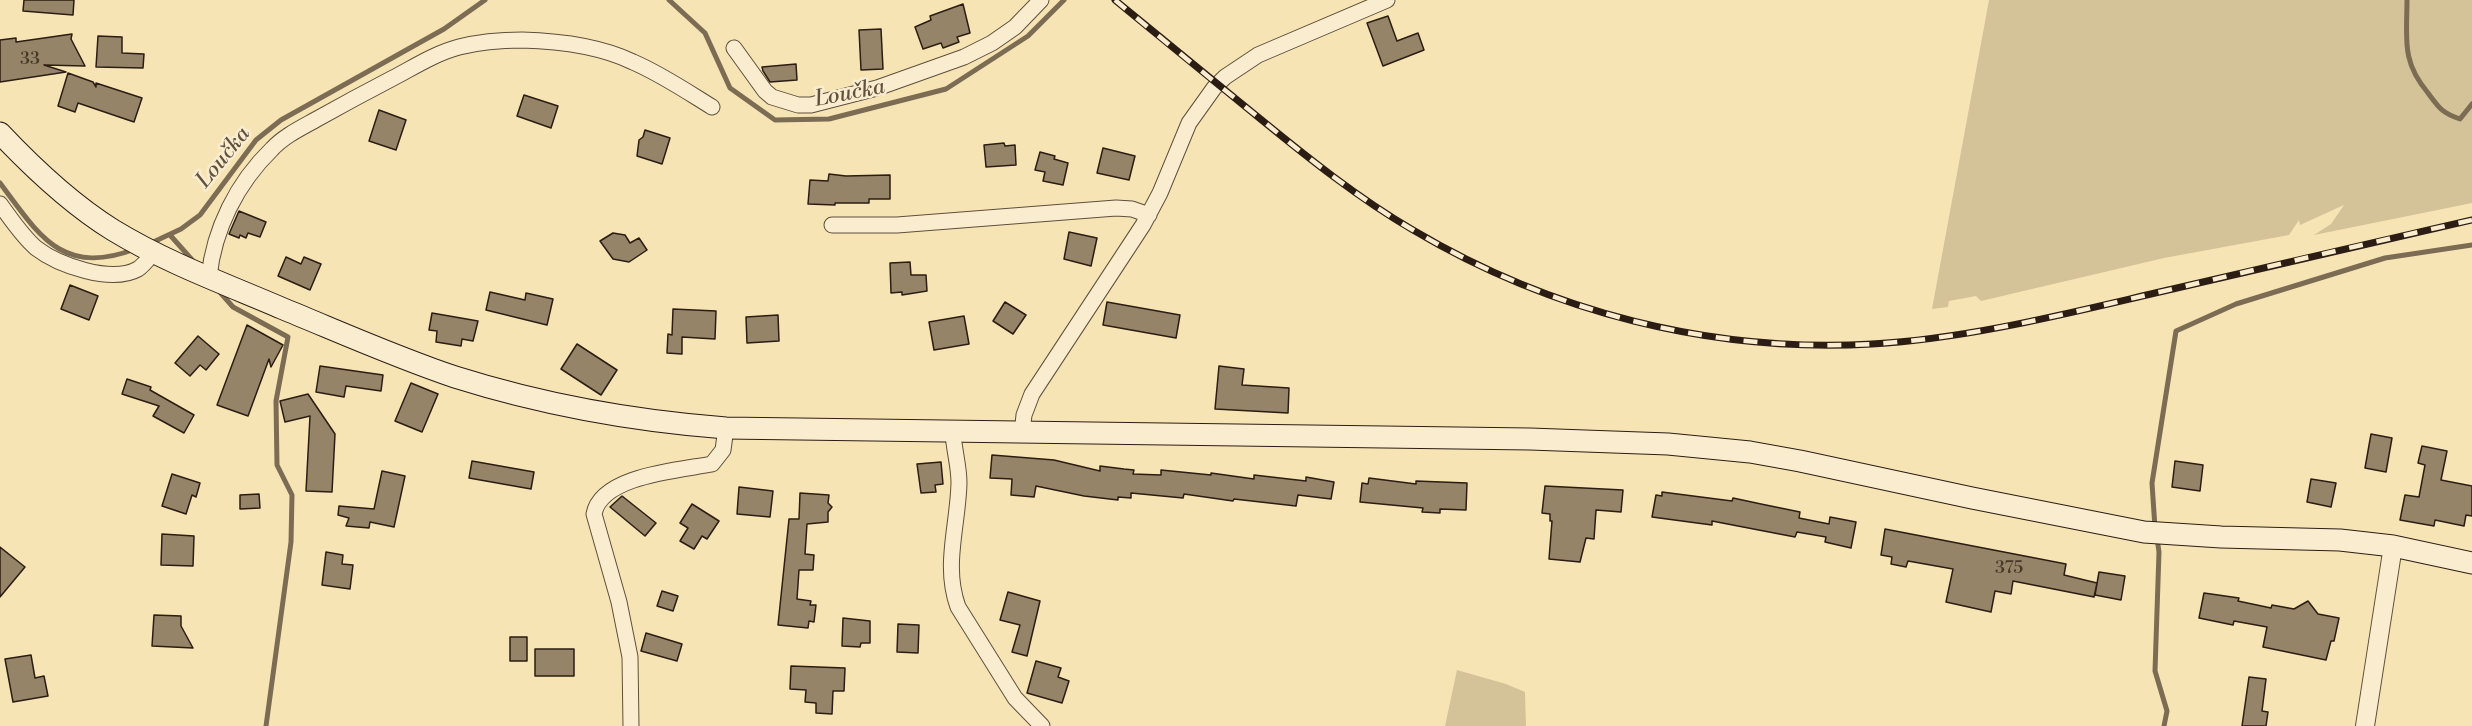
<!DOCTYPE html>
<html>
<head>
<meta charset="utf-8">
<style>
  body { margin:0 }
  canvas { display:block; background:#f7e4b5 }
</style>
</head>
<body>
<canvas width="2472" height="726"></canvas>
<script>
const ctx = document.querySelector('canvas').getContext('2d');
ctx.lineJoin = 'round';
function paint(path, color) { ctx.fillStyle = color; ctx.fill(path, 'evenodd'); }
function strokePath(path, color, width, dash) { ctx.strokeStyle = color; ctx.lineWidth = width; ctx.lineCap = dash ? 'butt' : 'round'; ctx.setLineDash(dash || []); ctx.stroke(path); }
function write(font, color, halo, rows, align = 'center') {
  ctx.font = font + ' "Libre Bodoni",serif'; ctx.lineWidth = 5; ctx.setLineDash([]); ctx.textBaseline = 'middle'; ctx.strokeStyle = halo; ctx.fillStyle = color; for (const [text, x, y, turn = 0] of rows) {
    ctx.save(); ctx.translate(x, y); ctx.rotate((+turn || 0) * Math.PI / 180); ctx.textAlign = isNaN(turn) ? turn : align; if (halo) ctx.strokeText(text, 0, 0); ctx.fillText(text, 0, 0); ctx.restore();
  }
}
paint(new Path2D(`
  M1989,0H2472V203L2314,235L2331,224L2344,205L2300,225L2299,220L2289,235L2164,258L1981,301L1976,296L1949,301L1948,307L1932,309Z
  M1457,670L1506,684L1525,692L1526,726H1445Z`), '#d4c299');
strokePath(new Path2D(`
  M669,0L705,33L730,88L775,120L829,119L946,89L1028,36L1064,0
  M2407,0C2407,39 2401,61 2428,93C2439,108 2442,113 2460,119L2472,104
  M0,183C39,235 62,277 135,249
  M170,235L194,262
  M149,244L181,229L200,215L256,140L281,120L444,29L485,0
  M218,290L233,307L288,337L276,401L277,465L292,495L291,542L266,726
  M2155,528L2152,483L2176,331L2236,304L2385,258L2472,245
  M2157,538L2159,552L2155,671L2167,711L2164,726`), '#7c6c53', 5);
const building = new Path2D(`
  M24,0H74L73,15L23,11Z
  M963,4L970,33L957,37L959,42L943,48L941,43L923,49L915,27L931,20L930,16Z
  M1388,16L1397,41L1418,33L1424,50L1383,66L1367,23Z
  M881,29L883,69L861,70L859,30Z
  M72,34L71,39L85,66L44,65L66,72L0,82V40L16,38V42Z
  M98,36L122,37V53L144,54L143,68L96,67Z
  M796,64L797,80L770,82L763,71L762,67Z
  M68,73L93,82L96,87V83L142,98L134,122L78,103L75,112L58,106Z
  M524,95L558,106L551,128L517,116Z
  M379,110L406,120L396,150L369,141Z
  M645,130L670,138L662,164L637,156L639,140L643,137Z
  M1004,143L1005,146L1015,145L1016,165L986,167L984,145Z
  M1103,148L1135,156L1129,180L1097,173Z
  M1040,152L1055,156L1054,159L1068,163L1063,185L1043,181L1045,172L1035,170Z
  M829,174L846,176L890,175V199H869V203H835V205L808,204L810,180L828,181Z
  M239,211L266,222L260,237L248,233L246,238L240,235L239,238L229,234Z
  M1069,232L1097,238L1091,266L1064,259Z
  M613,233L625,235L630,243L639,238L647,250L629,262L613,259L600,241Z
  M286,257L301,264L304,257L321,264L310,290L278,276Z
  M910,262L911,275H926L927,291L902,295V292L891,293L890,263Z
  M70,285L98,296L89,320L61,309Z
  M490,292L525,300L526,293L553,299L547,325L486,310Z
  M1005,302L1026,315L1013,334L993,321Z
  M1107,302L1180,315L1176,338L1103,325Z
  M673,309L716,311L715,339L682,337V354L667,353L668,334L672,335Z
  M432,313L478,321L473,341L462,339L461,346L436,342L437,331L429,330Z
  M778,315L779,341L747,343L746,317Z
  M964,316L969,344L934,350L929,322Z
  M247,325L283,345L271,367L269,359L248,416L217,405Z
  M198,336L219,354L206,370L200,365L190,376L175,363Z
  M577,344L617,370L601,395L561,369Z
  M320,366L383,375L381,391L346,386L344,397L316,392Z
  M1219,366L1244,369L1242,385L1289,388L1288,413L1215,409Z
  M127,379L151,387L150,390L194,415L184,433L153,416L159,406L122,394Z
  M411,383L438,394L422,432L395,421Z
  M308,394L335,434L332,492L306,491L310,416L285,422L280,401Z
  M2371,434L2392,438L2386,472L2365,468Z
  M2422,446L2447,451L2441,480L2472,486V516L2466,515L2464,526L2435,520L2434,526L2400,520L2405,495L2419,497L2425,465L2418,463Z
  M992,455L1054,460L1100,471V466L1124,469L1134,470L1133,474L1161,475V470L1211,475V473L1254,479V475L1306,481V477L1334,482L1331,499L1298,495L1296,506L1234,499L1233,501L1184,494L1183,498L1131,493V498L1118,497V500L1084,496L1036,486L1034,497L1011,495L1012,479L990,478Z
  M472,461L534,472L531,489L469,478Z
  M2175,461L2203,465L2200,491L2172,487Z
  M941,462L943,484L935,485L936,492L921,493L917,464Z
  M382,471L405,476L394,527L370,522L369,528L346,526L349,518L338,515L339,506L374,509Z
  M172,474L200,483L196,497L192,495L186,514L162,506Z
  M1369,478L1416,484V481L1467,483L1466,510L1440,509V513L1422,512L1423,508L1360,502L1362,483L1368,484Z
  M2311,479L2336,483L2331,507L2307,502Z
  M1545,486L1623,490L1621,512L1596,510L1594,539L1586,538L1580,562L1549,559L1552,521H1550V514L1542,513Z
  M739,487L773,491L770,517L737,514Z
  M1662,492L1732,501L1733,498L1761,504L1800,512L1799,518L1829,524L1830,517L1856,522L1851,548L1825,542L1826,537L1797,532L1795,537L1712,521V525L1652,517L1656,495L1662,496Z
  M800,493L829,495L828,503L832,507L828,512V522L807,524L805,554L814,555L813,570H799L797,599L811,601L810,605H816L814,622L809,621L808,628L778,625L789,519H799Z
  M259,494L260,508L240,509V495Z
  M622,496L656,523L645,536L610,507Z
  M692,504L719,521L707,539L702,536L694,549L680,541L688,528L680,523Z
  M1885,529L2066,564L2064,575L2097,583L2094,597L2013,581L2011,594L1995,591L1991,612L1946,602L1953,569L1908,561L1906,567L1891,564L1892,557L1881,555Z
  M162,534L194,536L193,566L161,565Z
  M0,547L25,567L0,597Z
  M326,552L343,555L342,564L353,565L350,589L322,585Z
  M2099,572L2125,576L2121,600L2095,595Z
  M662,591L678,596L673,611L657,606Z
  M1008,592L1040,601L1027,656L1012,652L1020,625L1000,620Z
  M2204,593L2239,598L2238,601L2271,608L2272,605L2294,609L2308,601L2318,614L2339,618L2334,641H2331L2326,660L2263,647L2267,627L2234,621L2233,625L2199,618Z
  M154,615L181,616V626L193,648L152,646Z
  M843,618L870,621V643H861L860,647L842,646Z
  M898,624L919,625L918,653L897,652Z
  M646,633L682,644L677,661L641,651Z
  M510,637H527V661H510Z
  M535,649H574V676H535Z
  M31,655L35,678L44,676L48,696L13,702L5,659Z
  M1036,661L1061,668L1058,677L1069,681L1062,703L1027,693Z
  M791,666L845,668L844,691H833L832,714L816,713V703L805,702L806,690L790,689Z
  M2249,677L2266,679L2262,711L2268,712L2266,726H2242Z`);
paint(building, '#958467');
strokePath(building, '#2b1d13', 1.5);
const minor = new Path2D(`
  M734,48L765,91L772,97L798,105H811L877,88L964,57L992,43L1015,27L1041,0
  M0,204C11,219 22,236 36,248C58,265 111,284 138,269C144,265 149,258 154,252
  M832,225H897L1116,208L1132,209L1149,215
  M209,277C214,229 237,183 272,149C284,136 301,128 317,119C342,105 368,91 393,78C414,67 436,53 459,47C479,42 501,40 522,40C559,41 600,46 633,62C661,74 686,91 712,107
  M953,433C954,450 959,466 959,483C958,526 943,566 958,607L1015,698L1042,726
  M1022,433L1024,415L1032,394L1143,225L1160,193L1189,123L1214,88L1225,77L1258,55L1387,0
  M631,726L630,657L619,602L594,514C601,475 682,470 712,464L723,450L726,428`);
const tertiary = new Path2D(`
  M2365,726L2393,546`);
const secondary = new Path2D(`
  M0,133C34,169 71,204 113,230C167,263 228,285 286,310C342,333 398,358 455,377C544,405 633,421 726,428L1530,439L1668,444L1750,452L1800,461L1972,498L2144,532L2221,537L2340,540L2393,546L2472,563`);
strokePath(minor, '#5e4f3c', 17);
strokePath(tertiary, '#5e4f3c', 20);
strokePath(secondary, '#2b1d13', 23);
strokePath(minor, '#faedcf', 15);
strokePath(tertiary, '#faedcf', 18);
strokePath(secondary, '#faedcf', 21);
const rail = new Path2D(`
  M1115,0C1162,39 1210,78 1258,117C1307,157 1358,198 1413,230C1551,312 1711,353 1872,344C1975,338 2076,311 2177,288C2275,265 2373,242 2472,220`);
strokePath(rail, '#2b1d13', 7);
strokePath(rail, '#faedcf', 4.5, [14]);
write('18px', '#463728', null, [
  ["33",30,60],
  ["375",2009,569]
]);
write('italic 22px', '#61513e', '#faedcf', [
  ["Loučka",850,94,-11],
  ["Loučka",224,158,-51]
]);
</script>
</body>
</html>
